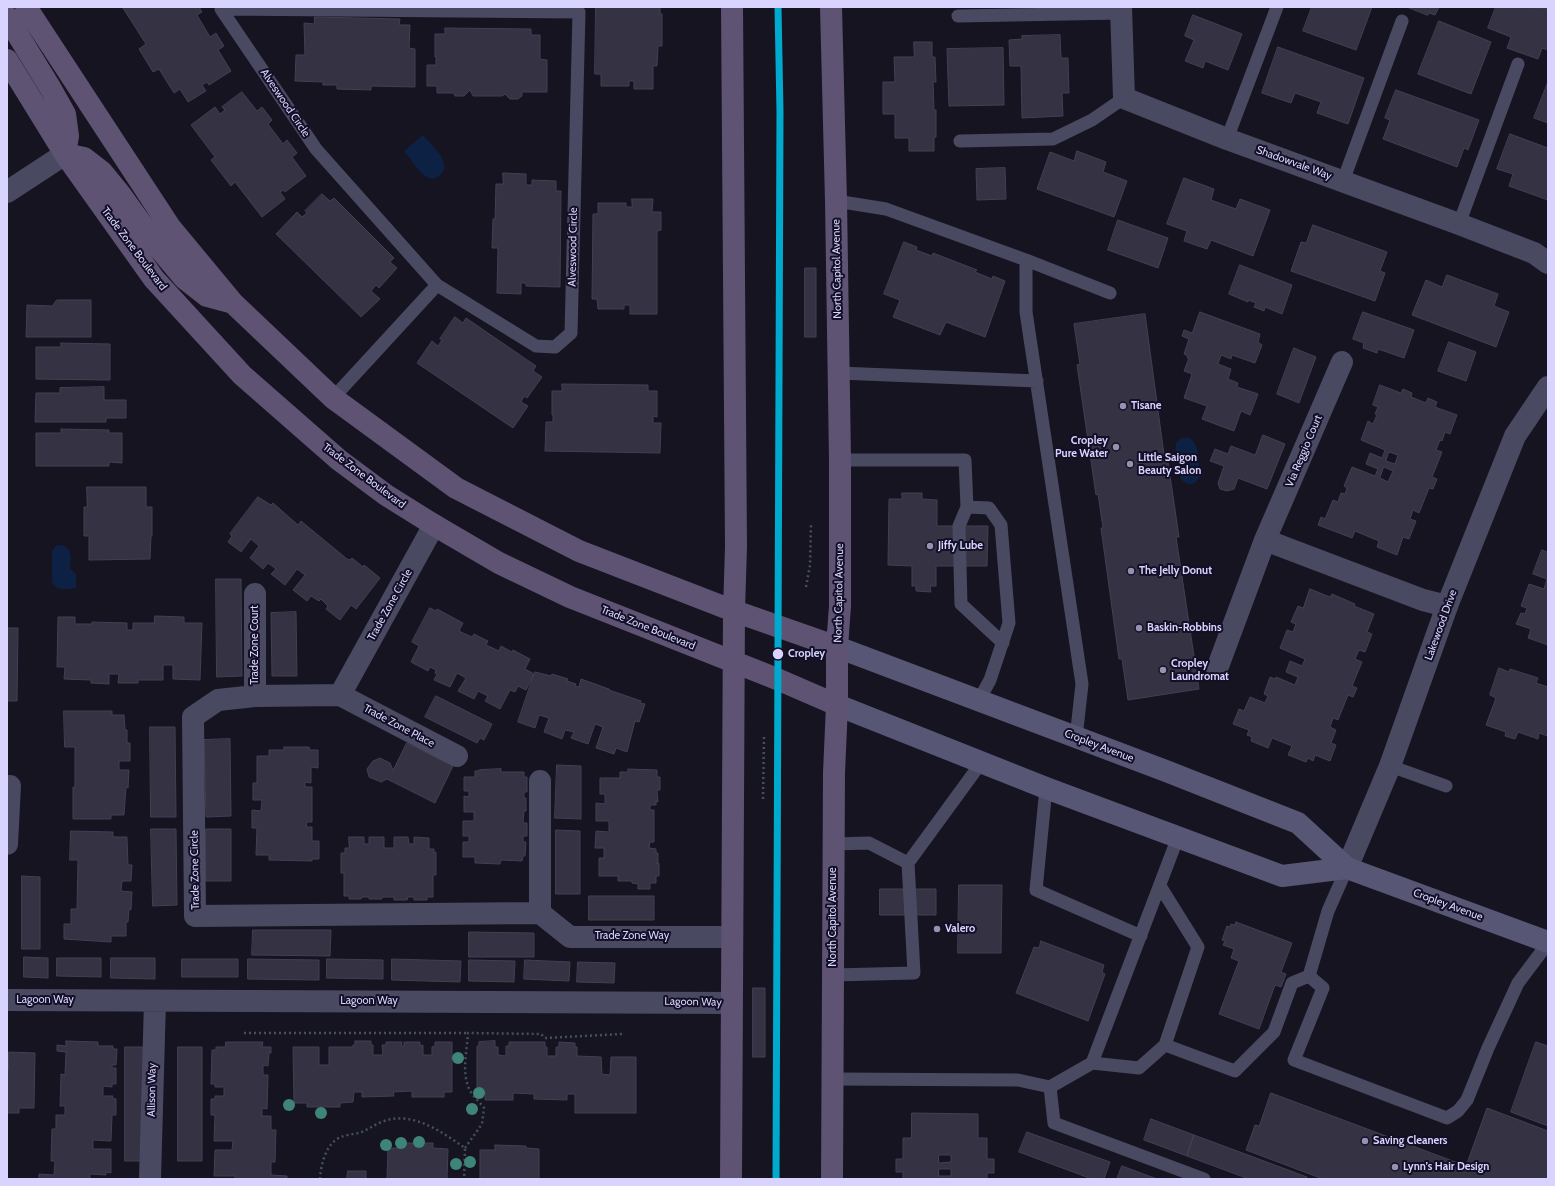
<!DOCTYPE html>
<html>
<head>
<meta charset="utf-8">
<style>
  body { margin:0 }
  #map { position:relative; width:1555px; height:1186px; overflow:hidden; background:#161421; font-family:Cabin,sans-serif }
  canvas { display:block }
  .frame { position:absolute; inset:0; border:8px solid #d9d4ff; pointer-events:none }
</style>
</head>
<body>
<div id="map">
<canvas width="1555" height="1186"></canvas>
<div class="frame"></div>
</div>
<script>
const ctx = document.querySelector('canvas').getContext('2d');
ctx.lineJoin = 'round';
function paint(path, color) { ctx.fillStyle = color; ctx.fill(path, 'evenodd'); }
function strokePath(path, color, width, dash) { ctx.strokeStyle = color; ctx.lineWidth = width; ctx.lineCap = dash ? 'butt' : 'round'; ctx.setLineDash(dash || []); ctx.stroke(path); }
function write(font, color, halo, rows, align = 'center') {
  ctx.font = font + ' Cabin,sans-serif'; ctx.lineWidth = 4; ctx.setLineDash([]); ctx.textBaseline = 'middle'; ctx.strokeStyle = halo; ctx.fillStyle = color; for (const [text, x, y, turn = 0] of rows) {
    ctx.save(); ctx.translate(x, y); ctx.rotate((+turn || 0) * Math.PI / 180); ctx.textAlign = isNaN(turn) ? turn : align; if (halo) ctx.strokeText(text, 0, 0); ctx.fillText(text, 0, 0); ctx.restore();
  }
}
paint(new Path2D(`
  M423,135C431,144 455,165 439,176C436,179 431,179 427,177C418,172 411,159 404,151Z
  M1186,437C1200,440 1198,460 1200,472C1201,482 1189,489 1182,480C1179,477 1174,448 1176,444C1178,439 1182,438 1186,437Z
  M62,545C73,549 71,560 70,569L76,574V588C67,589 57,592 52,582V551L56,546Z`), '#0d2144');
const building = new Path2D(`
  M124,7H199L202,12L197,15L210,37L216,33L224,46L218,50L231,71L209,85L207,82L202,85L206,91L188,102L180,89L174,93L159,69L153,72L139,49L146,44L123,8Z
  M596,7H660V14H662V46H658L657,66H653V89H634V81H629V86H601V74H595Z
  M1312,7H1372L1356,50L1303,31Z
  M1407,7H1439L1435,15L1429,13L1428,15Z
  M1496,7L1548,8V50L1542,48L1538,59L1507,48L1511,37L1488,28Z
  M1193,15L1242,34L1228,70L1205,61L1203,68L1185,61L1194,40L1185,36Z
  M315,17L400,19L399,25H410L409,48L415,49V87L371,86V90L337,89V85H323V82L295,81L296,55H305L304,23L314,24Z
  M1439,21L1491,42L1471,94L1418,74Z
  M445,28L531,29V35H540V59L547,60V92H522V96L518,99H510L505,94L502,96H473L470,90L464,96H455L454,93H437V86H427V65H436V56L435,57V34H445Z
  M1060,35L1061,58H1068L1069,93H1062L1063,116L1022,118L1021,66H1010L1009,40L1022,39V36Z
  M914,42H932V57H935L936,82H933L934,110H936V137H934V151H909V138H895V114H883V82H895L894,57H914Z
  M1278,47L1364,78L1348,124L1317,113L1321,102L1295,93L1291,103L1262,93Z
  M1003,48L1004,105L949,106L947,49Z
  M1548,82V123L1534,118Z
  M1396,90L1479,120L1468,150L1464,148L1457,167L1383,139L1390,120L1385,118Z
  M242,92L257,111L262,107L272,120L268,124L283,144L287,140L297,153L292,157L306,176L285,192L284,190L280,192L285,199L262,217L235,182L231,186L211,160L215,157L191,125L215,107L220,114L225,110L222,107Z
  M1510,134L1548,148V200L1509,186L1513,174L1497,169Z
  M1077,151L1106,162L1103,172L1127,181L1114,217L1037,189L1050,152L1074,161Z
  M1005,168L1006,199L977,200L976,169Z
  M503,173L526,174V185H532V180L556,181V191H561L560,287L526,286V283H521V294L497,293L498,248H492L493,219H495L496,184H503Z
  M1184,178L1214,189L1211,200L1236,209L1240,199L1270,210L1253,256L1211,240L1207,249L1184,241L1187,231L1167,224Z
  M322,194L330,201L334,198L394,258L390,262L397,268L379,288L376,285L371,291L380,299L361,317L276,234L297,212L302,217L307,213L305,211Z
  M632,199H653L652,212H661V230L657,231V314H630V305H624V309H598L597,299H592L593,214H598V203H626V207H632Z
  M1118,220L1168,238L1158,268L1108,250Z
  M1313,225L1387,252L1380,271L1385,273L1375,301L1291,271L1301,242L1306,243Z
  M904,242L917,247L916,250L932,256L933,253L977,270L975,272L992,279L993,276L1005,281L985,337L946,322L940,335L893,317L900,300L884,294Z
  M1240,265L1292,285L1282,314L1265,307L1264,311L1254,307L1256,303L1248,300V302L1229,294Z
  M805,268H816V337H805Z
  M1447,275L1498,294L1494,306L1509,312L1496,347L1412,315L1426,280L1442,287Z
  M57,300H91V337H26L27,305L52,306Z
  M1200,312L1260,334L1258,342L1262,345L1255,363L1232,355L1231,359L1221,355L1218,364L1231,369L1228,379L1238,383L1237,387L1258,394L1250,415L1241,411L1234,431L1202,419L1207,406L1184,398L1192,374L1184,371L1189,358H1187L1188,356L1184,354L1189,339L1182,336L1184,330L1192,333Z
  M1363,312L1414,330L1404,358L1378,349L1377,353L1363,348L1364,343L1353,339Z
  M1145,314L1165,462H1168L1179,537H1176L1199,689L1128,700L1122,659H1119L1101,528H1103L1098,494L1096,495L1077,365L1080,364L1074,324Z
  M455,317L463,323L466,318L536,366L533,371L542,377L527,398L524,396L521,402L528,406L513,428L417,363L432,341L438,346L442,340L440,339Z
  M1449,342L1476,352L1466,381L1438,371Z
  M61,343L110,344V380L36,379V347H61Z
  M1294,348L1316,357L1299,403L1277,394Z
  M562,384L648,385V391H657V417L653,416V423H661L660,453L545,451L546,422H553V415H552V391H562Z
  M1380,385L1401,393L1403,389L1412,393L1411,397L1426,403L1428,398L1437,402L1435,407L1457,415L1450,434L1445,432L1442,441L1440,440L1436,450L1442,452L1432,477L1437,479L1433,489L1429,488L1419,513L1413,510L1410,519L1416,521L1409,539L1403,537L1397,555L1377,547L1379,541L1355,531L1352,538L1318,525L1321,517L1325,519L1333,500L1338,502L1341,493L1345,494L1347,488L1344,486L1352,467L1375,476L1378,469L1366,464L1370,453L1382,458L1385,450L1361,440L1368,421L1373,424L1377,415L1375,414L1378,407L1373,405ZM1389,452L1398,455L1395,464L1386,461ZM1384,467L1393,471L1388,482L1380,478Z
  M104,387V400H126V418H106V422H35L36,393H60V388Z
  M61,429L109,430V433H122V463L109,462V466H36V433H61Z
  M1263,435L1285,444L1267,489L1238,478L1234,489L1227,491L1220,489L1218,483L1224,466L1210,461L1215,449L1228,454L1231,446L1255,455Z
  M87,487H146V507H152V536H151L150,559L89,560V536H84V507H87Z
  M902,493H922V499L937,500V526H988L987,566H936V586H930L931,592L916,591V586H912V566L888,565L889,499H902Z
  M258,497L271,505L273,503L298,525L301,521L347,559L350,560L352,558L363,567L364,565L380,578L356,609L351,605L340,620L326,609L328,606L321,599L319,601L311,596L307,601L293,590L305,575L297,569L285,585L271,574L276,569L268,563L263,569L250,558L259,546L251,539L241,552L228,542L232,536L230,534Z
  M1542,550L1547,552L1548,550V645L1528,638L1531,629L1516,624L1521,613L1525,614L1527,608L1521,606L1529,584L1544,589L1547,579L1533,574Z
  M216,579H241L242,676L217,677Z
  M1310,589L1330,597L1332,594L1355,604L1354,606L1374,614L1367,632L1372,634L1365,652L1359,650L1355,659L1362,662L1352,686L1357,688L1353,697L1348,695L1338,720L1333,718L1330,727L1336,730L1331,743L1336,745L1330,761L1315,755L1313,761L1308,758L1306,762L1288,755L1292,746L1272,738L1268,748L1251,741L1252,737L1247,735L1249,730L1233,724L1239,709L1244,711L1250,697L1265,703L1268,696L1264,694L1270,677L1275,679L1276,677L1295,685L1298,677L1286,672L1290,661L1302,666L1305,659L1280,648L1287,630L1293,632L1296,624L1291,622L1298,606L1303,608Z
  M430,608L436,611L437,609L463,623L459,631L463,633L472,637L474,634L488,641L486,645L499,651L501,646L512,652L513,650L530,659L525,669L534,674L526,690L518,686L515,692L510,690L500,709L485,701L488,696L478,691L474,699L458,691L466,678L457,673L450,687L434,680L437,674L435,673L436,670L430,667L428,671L411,662L419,646L412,642Z
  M296,612L297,676H272L271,613Z
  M155,616L184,617V623H202L200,680L173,679V665H163V680H138V683H118L119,674H109V684L91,683V680L64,679L65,667H57L58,617H75V624H92V622L127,623V630H133V623H154Z
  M7,628H18L17,701H7Z
  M1499,668L1509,672L1510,669L1538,678L1536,683L1548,687V736L1539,733L1538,739L1518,732L1515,739L1505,736L1506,732L1486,725L1496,698L1490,695Z
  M535,672L551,676L552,674L568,679L567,681L576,684L575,686L579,687L581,679L609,689V690L641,701L640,703L645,704L639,722L635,721L627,752L616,748L614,754L596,748L603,727L595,724L588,744L571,738L574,732L565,730L562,739L544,732L549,718L539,715L535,728L518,722Z
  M436,696L492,724L484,740L480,738L477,743L425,717Z
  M64,711H112V715H124L125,730H127V743H130V761H119V770H129L128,788L126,787L124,815H111V819H73V787L75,788V747H65Z
  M150,727H175L176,817H151Z
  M230,739L231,816L206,817L204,740Z
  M407,743L453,766L435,803L387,779L381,782L369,777L367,769L373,761L380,758L390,763L393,770Z
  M284,747H309L310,750H318V768L311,767V783L305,782V787H312V822H307L306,827H312V841H319V859H312V861L269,860V855H256L257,828H252V810L261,811L262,800H253V783H257V756H269V750H284Z
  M557,765L581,766V819L555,818Z
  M501,769V772H524V777H527V792H524V798H526V811H524L523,823H527V836H523V842H526L525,856H523L522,861L501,860L500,864L475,863V857H463V842H469V836H463V821H474V812H464V796L469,797V791H464V777H475V771H478L479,770Z
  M628,769L657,770V777H660V790H657L658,802L656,801V805H650V810H654V842H650L649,848L656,849V853H658V862L656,863H659V876H656V883H650V889H638V884L632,883V881H618V876H599V858H604V848H595L596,831L609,832V821H596V803L605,804V794H600V778H620V772H628Z
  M151,829H176L177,905L153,906Z
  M206,829H231V881H206Z
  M556,830L580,831V894H556Z
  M71,831L113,832V837H127L128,865H132L131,881H122L121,891L132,892L131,910L129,909L128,922H126V936H111V942L64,939V924H71V909H77L78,860H70Z
  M349,837H364V844H369V837H384V848H394V837H408L409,844H414V837L429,838V849H434V853L436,852V875H433V897H427V900H414V897H408L407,900H394V897H382V899H369V897H362L361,899H349V896H344V873H341V853H345V848H349Z
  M22,876L40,877V949H22Z
  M959,885H1002L1001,953H958Z
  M880,889H936V915H880Z
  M589,896H654V920H589Z
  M1236,922L1292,943L1281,972L1286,974L1281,987L1275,985L1259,1029L1219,1014L1239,961L1231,958L1234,949L1223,945L1225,941L1222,940L1227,926L1230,927L1231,924L1235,925Z
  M253,930H331L330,956L252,955Z
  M469,932L534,933V957H469Z
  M1041,941L1104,965L1102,972L1105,974L1088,1021L1016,993L1034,947L1039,948Z
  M24,957L48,958V978L24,977Z
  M57,958H101V977L57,976Z
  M111,958H155V979L111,978Z
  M182,959H238V977H182Z
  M248,959L319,960V980L248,979Z
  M327,959L383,960V979L327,978Z
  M392,959L461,961L460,982L392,980Z
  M469,960L515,961L514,982L469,981Z
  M525,960L570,962L569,981L524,979Z
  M578,962L615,963L614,983L577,982Z
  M753,988H765V1057H753Z
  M66,1041L98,1042V1046H113V1049H117L116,1065H112V1068H116V1084H112V1087L103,1086V1096H113L112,1098L116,1099V1115H112L111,1141L93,1140V1149H111V1173L106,1172V1175L90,1174V1179H39V1174L54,1175L55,1161H51L52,1129H56V1115H65V1106H60L61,1074L65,1075L66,1052L57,1051V1045L66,1046Z
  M355,1041H371V1045H373V1055H383L382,1045H386V1042H402L401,1046H404V1042H420V1046L423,1045V1055H432V1047L435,1046V1042H452V1092H444V1097H412V1091L393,1092L394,1096L362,1097V1092H354L353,1102L340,1103V1107H307V1103H294L293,1047H319V1065H329V1047H353V1045H355Z
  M495,1041V1047H498V1055L506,1056V1046H509V1042H545V1047H547V1056H556V1047H559V1042L575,1043V1047H577V1056L601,1057L602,1074L610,1075L611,1057H636V1113H575V1094H567V1100L534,1099V1094L513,1093V1100H485V1092H477V1046H479V1042Z
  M226,1042H263L262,1047H271V1053H269L268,1066L263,1065V1075H268L267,1109L262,1108V1116H271V1130H276L275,1162H271V1175L287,1176V1179H235V1176H214L215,1150H232L233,1141H214L215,1115H211V1099H215V1096H224V1087H215V1084H211L212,1050H216V1047H225Z
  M1536,1042L1548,1046V1126L1511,1112Z
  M125,1047H147V1161H125Z
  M178,1047H202V1161H178Z
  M9,1052L35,1053L34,1108H19V1113H7V1070H8Z
  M1271,1093L1466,1166L1487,1108L1548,1131V1179H1323L1246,1150L1255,1125L1259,1126Z
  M912,1113L978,1114V1138H987V1159H994V1173H987V1179H903V1172H896V1159H903V1138H911ZM939,1155H951V1162L939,1163ZM939,1169H951V1176H939Z
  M1151,1119L1194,1135L1187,1156L1144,1140Z
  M1027,1132L1110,1162L1104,1179H1092L1019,1152Z
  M1194,1135L1307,1177V1179H1249L1187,1156Z
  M402,1143H433V1148L448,1149L447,1179H387L388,1148H401Z
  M495,1145L526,1146V1148L539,1149V1179H480V1150H495Z
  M1122,1166L1157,1179H1117Z
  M348,1171H366V1179H347Z`);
paint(building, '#343243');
strokePath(building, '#433f54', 1);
strokePath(new Path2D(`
  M806,587L810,565L811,524
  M763,799L764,736
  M244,1033H468
  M465,1148L482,1124L484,1108C479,1101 471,1095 468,1086C462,1070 467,1050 468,1033L541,1034L545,1038L622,1034
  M320,1179C321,1164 326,1143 341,1137C346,1135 353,1134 359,1133C368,1130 375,1124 384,1121C413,1111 442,1132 465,1148L464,1179`), '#44505f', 2.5, [2, 3]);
strokePath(new Path2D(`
  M221,9L579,12L571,333L555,347L536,346L437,285L316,149Z
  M958,16L1121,13
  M1227,139L1277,7
  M960,141L1053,139L1092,120L1124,98
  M1343,181L1402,21
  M836,201L886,209L1026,260L1110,293
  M1459,224L1518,64
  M1026,260V312L1082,684L1076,738
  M839,373L1037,381
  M333,398L437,285
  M840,460H965L967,507L989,508L1001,525L1009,623L990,680L979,700
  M967,507L959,526L961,604L1003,643
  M1390,766L1446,786
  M1046,788L1036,890L1141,936
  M908,863L981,763
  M1347,868L1328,911L1309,976L1323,988L1294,1060L1447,1118L1458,1111L1467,1100L1488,1048L1518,983L1548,943
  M1160,886L1198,947L1165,1045L1235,1071L1274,1032L1292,983L1309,976
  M833,975L914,973L908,863L869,843L833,844
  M1092,1063L1139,1068L1165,1045
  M833,1079L1018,1080L1050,1087L1092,1063L1178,837
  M1050,1087L1054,1123L1204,1179`), '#4a4962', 13);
strokePath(new Path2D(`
  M1121,7L1124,98L1227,139L1459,224L1534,253L1548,263
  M7,192L65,154
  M1265,540L1423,600L1447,606
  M255,594V696
  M1217,669L1265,540L1342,362
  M340,695L434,525
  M457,756L340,695L255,696L218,700L193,717L195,916L540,913V781
  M7,786H10L7,844
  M540,913L570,937H732
  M7,1000L731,1003
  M150,1179L155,1001`), '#4a4962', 22);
strokePath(new Path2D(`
  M1347,868L1390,766L1447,606L1515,436L1548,387`), '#4a4962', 22);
strokePath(new Path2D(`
  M837,647L1166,771L1298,823L1347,868L1548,942
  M837,705L1046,788L1282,876L1347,868`), '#575674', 22);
strokePath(new Path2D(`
  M26,7L170,227L233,303L333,398L456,488L579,551L734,611L837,647
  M831,7L836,201L840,460V606L837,647V705L834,773L832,1179
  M7,17L51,89L65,114L68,136L65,154
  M7,60L65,154L154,279L242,375L339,460L386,495L434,525L499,563L570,597L777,679L837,705
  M65,154L84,158L102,172L120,194L158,247L184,278L207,296L233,303
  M731,1179L734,611L736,547L732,7`), '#5e5373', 22);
strokePath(new Path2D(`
  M776,1179L780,112L778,7`), '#00a9ce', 7);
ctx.fillStyle = '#3e8478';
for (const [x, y] of [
  [458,1058],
  [479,1093],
  [289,1105],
  [472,1109],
  [321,1113],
  [419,1142],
  [401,1143],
  [386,1145],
  [470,1162],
  [456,1164]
]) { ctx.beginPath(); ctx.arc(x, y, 6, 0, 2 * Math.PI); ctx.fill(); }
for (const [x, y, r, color] of [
  [1123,406,4,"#9591b1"],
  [1116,447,4,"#9591b1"],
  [1130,464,4,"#9591b1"],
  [930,546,4,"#9591b1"],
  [1131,571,4,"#9591b1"],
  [1139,628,4,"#9591b1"],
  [778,654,6,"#d9d4ff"],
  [1163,670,4,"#9591b1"],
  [937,929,4,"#9591b1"],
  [1365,1141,4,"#9591b1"],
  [1395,1167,4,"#9591b1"]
]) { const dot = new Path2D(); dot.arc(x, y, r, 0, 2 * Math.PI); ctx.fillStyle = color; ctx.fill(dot); strokePath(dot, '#130f26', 1.5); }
write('11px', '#d9d4ff', '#130f26', [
  ["Alveswood Circle",285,103,56],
  ["Shadowvale Way",1294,163,20],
  ["Alveswood Circle",573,247,-89],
  ["Trade Zone Boulevard",134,249,53],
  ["North Capitol Avenue",837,269,-91],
  ["Via Reggio Court",1304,451,-67],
  ["Trade Zone Boulevard",364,476,37],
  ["North Capitol Avenue",839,593,-89],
  ["Trade Zone Circle",390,605,-61],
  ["Lakewood Drive",1441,625,-70],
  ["Trade Zone Boulevard",648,628,22],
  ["Trade Zone Court",255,645,-90],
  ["Trade Zone Place",399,726,28],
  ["Cropley Avenue",1099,746,21],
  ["Trade Zone Circle",195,870,-91],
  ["Cropley Avenue",1448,905,20],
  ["North Capitol Avenue",833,917,-90],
  ["Trade Zone Way",632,936],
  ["Lagoon Way",45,1000],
  ["Lagoon Way",369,1001],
  ["Lagoon Way",693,1002,1],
  ["Allison Way",152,1090,-89]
]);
write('bold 11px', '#d9d4ff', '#130f26', [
  ["Tisane",1131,406],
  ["Cropley",1108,441,"right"],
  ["Pure Water",1108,454,"right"],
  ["Little Saigon",1138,458],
  ["Beauty Salon",1138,471],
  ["Jiffy Lube",938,546],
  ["The Jelly Donut",1139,571],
  ["Baskin-Robbins",1147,628],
  ["Cropley",1171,664],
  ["Laundromat",1171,677],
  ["Valero",945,929],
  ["Saving Cleaners",1373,1141],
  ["Lynn’s Hair Design",1403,1167]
], 'left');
write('bold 11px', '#d9d4ff', '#130f26', [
  ["Cropley",788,654]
], 'left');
</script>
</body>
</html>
